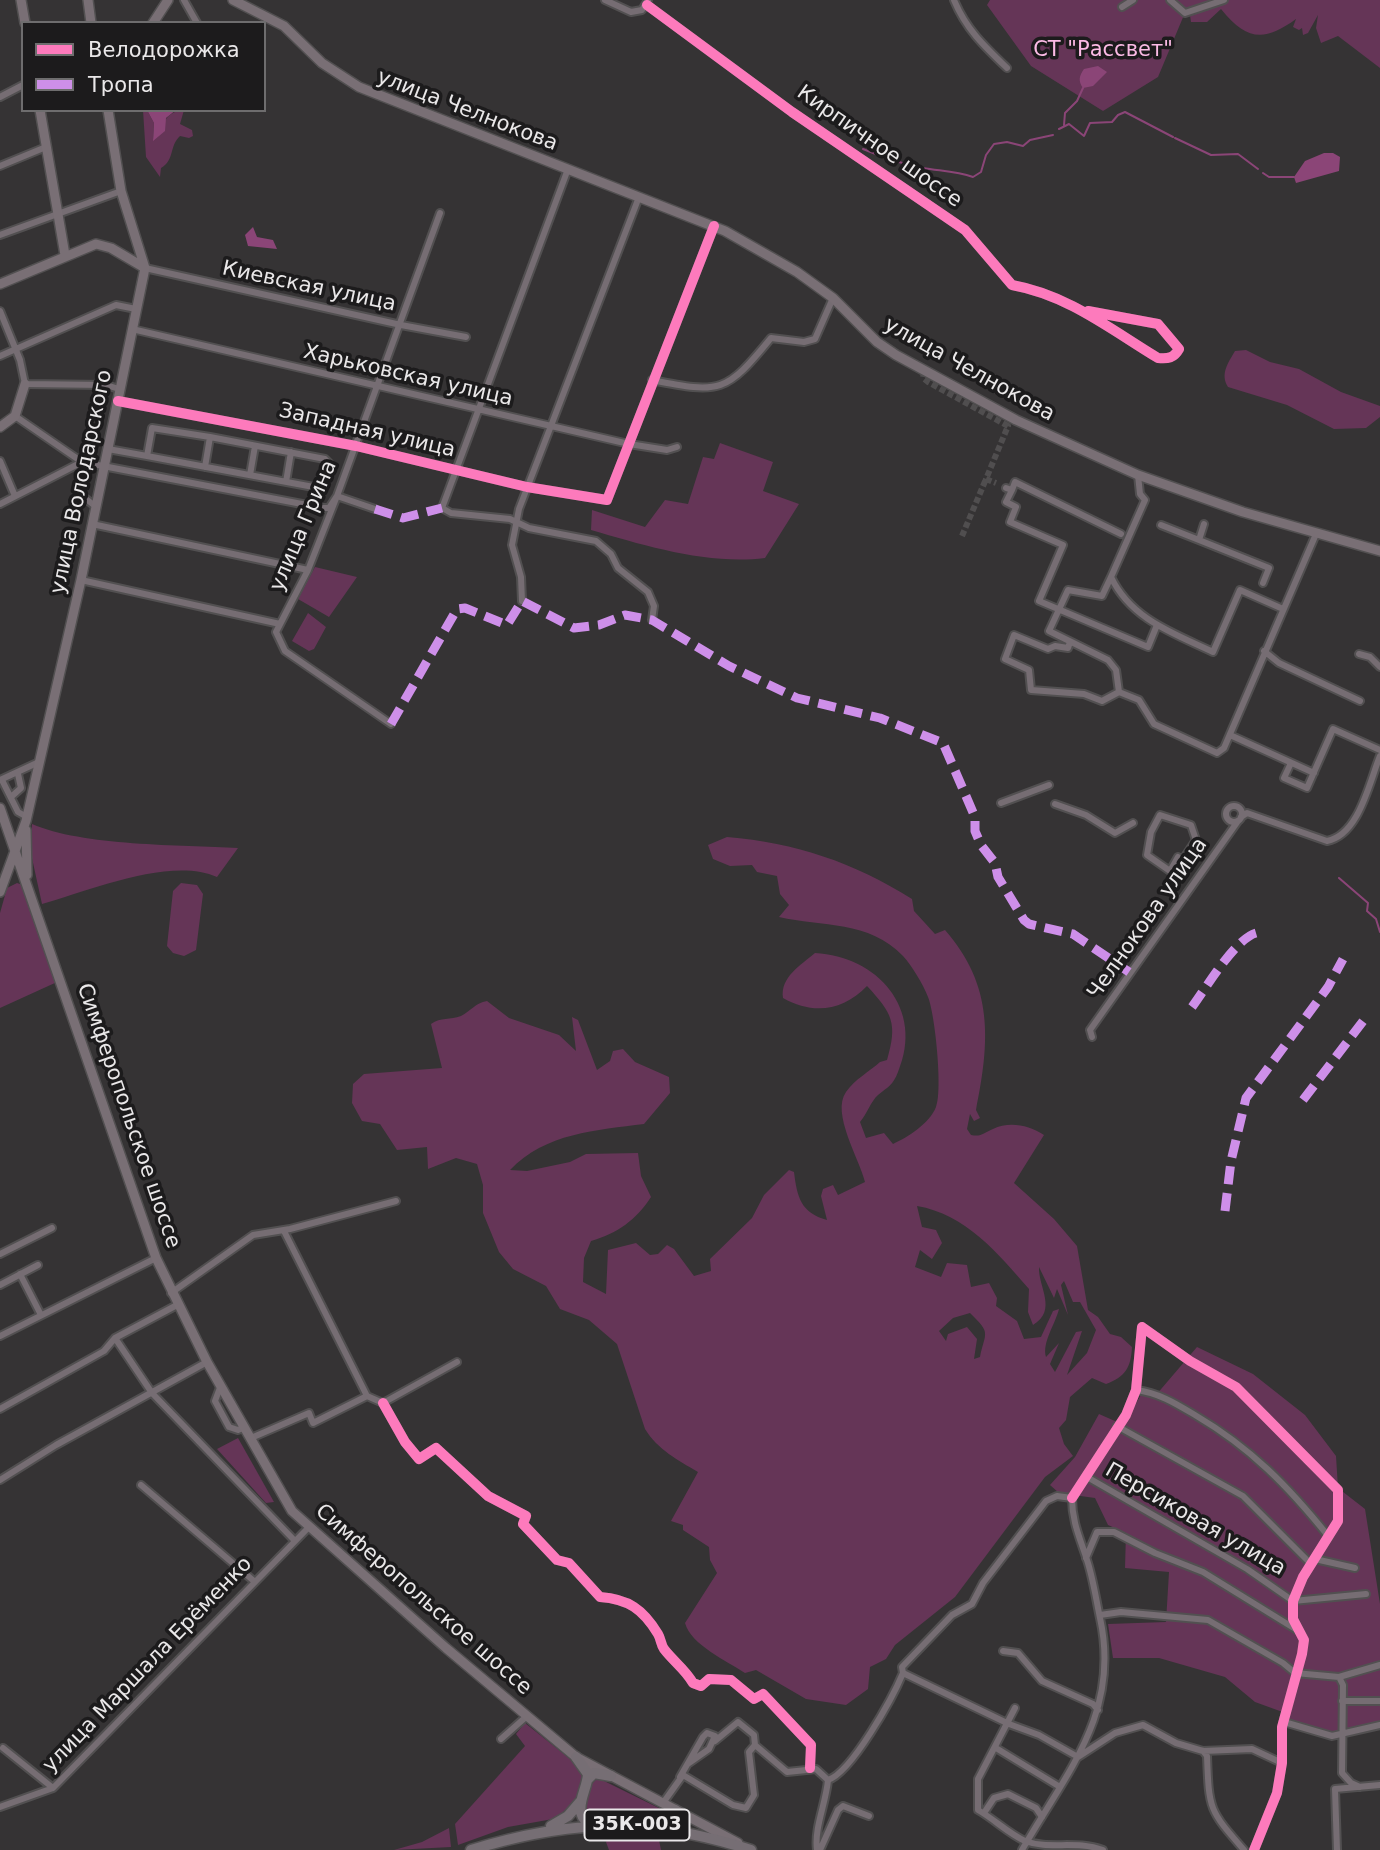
<!DOCTYPE html>
<html>
<head>
<meta charset="utf-8">
<style>
  body { margin:0 }
  #map { position:relative; width:1380px; height:1850px; overflow:hidden; background:#353334; font-family:"DejaVu Sans",sans-serif }
  canvas { display:block }
  .legend { position:absolute; left:21px; top:21px; width:245px; height:91px; box-sizing:border-box; background:#1c1b1c; border:2px solid #6e6d6e; margin:0; padding:9px 12px; list-style:none; font-size:21px; color:#eae8e9 }
  .legend li { display:flex; align-items:center; gap:14px; height:35px }
  .legend b { width:35px; border:2px solid #6e6d6e }
</style>
</head>
<body>
<div id="map">
<canvas width="1380" height="1850"></canvas>
<ul class="legend">
<li><b style="height:9px;background:#fd7abc"></b>Велодорожка</li>
<li><b style="height:9px;background:#ce8fe9"></b>Тропа</li>
</ul>
</div>
<script>
const ctx = document.querySelector('canvas').getContext('2d');
ctx.lineJoin = 'round';
function paint(path, color) { ctx.fillStyle = color; ctx.fill(path, 'evenodd'); }
function strokePath(path, color, width, dash) { ctx.strokeStyle = color; ctx.lineWidth = width; ctx.lineCap = dash ? 'butt' : 'round'; ctx.setLineDash(dash || []); ctx.stroke(path); }
function write(font, color, halo, rows, align = 'center') {
  ctx.font = font + ' "DejaVu Sans",sans-serif'; ctx.lineWidth = 7; ctx.setLineDash([]); ctx.textBaseline = 'middle'; ctx.strokeStyle = halo; ctx.fillStyle = color; for (const [text, x, y, turn = 0] of rows) {
    ctx.save(); ctx.translate(x, y); ctx.rotate((+turn || 0) * Math.PI / 180); ctx.textAlign = isNaN(turn) ? turn : align; if (halo) ctx.strokeText(text, 0, 0); ctx.fillText(text, 0, 0); ctx.restore();
  }
}
paint(new Path2D(`
  M990,0H1380V68L1338,36L1321,43L1316,28L1318,15L1308,33L1303,35L1302,28L1299,30L1293,27L1296,19C1264,42 1247,41 1221,9L1207,22H1191L1190,15H1184L1158,77L1103,111L1031,66L987,5Z
  M143,110H147L154,123L153,140C160,128 167,110 184,110L180,124L192,130L193,136L189,138L180,136C169,146 175,160 161,168L160,177L146,157Z
  M1246,350L1270,362L1299,369L1341,392L1380,406V417L1366,428L1334,429L1287,405L1228,387C1220,374 1228,363 1235,351Z
  M720,443L773,462L763,491L799,504L765,558C708,565 646,546 591,530L592,510L645,527L665,500L688,504L703,457L714,459Z
  M315,567L357,577L329,617L298,599Z
  M308,613L326,627L314,649L309,651L292,641Z
  M32,824C82,846 182,845 238,848L217,877C171,856 88,891 42,904L30,849Z
  M727,837C796,843 853,862 912,899L914,911L935,934L945,930C994,986 990,1041 976,1110L980,1118L974,1121L970,1114L967,1129L971,1135C982,1137 983,1133 993,1129C1009,1121 1029,1125 1044,1135L1014,1183L1054,1219L1077,1246L1088,1310L1098,1317L1110,1334L1121,1337L1132,1347C1131,1368 1125,1377 1106,1384L1092,1378L1070,1397L1066,1420L1059,1428L1064,1444L1073,1456L1045,1477L955,1597L895,1645L886,1659L870,1667L868,1689L846,1705L806,1699L756,1670L745,1673C727,1661 691,1645 685,1623L717,1573L710,1560L709,1547L683,1530V1525L671,1521L698,1472C678,1460 658,1450 645,1429L617,1344L589,1320L560,1309L546,1286L513,1269L499,1252L483,1213V1185L477,1164L456,1158L428,1169L427,1147L397,1150L380,1124L362,1121L352,1103L353,1084L364,1074L442,1068L431,1024C441,1017 450,1020 461,1016C471,1011 475,1003 487,1001L509,1018L559,1035L576,1051L572,1017L578,1020L597,1070L610,1061L613,1051L623,1049L635,1062L669,1077L670,1093L644,1124C597,1130 545,1133 510,1170L527,1171L570,1162L586,1154L638,1153L641,1176L651,1197C636,1220 618,1233 591,1241L584,1258L583,1282L606,1294L608,1250L636,1243L650,1255L658,1254L667,1245L674,1249L694,1276L711,1271L710,1259L752,1218L764,1195L789,1170L794,1172C797,1197 801,1213 827,1220L821,1196L823,1189L833,1185L838,1195L865,1182C859,1158 831,1113 846,1092C854,1080 870,1071 880,1062L887,1060C898,1023 892,1013 867,986C843,1011 813,1015 783,998C780,977 801,965 815,953C877,956 925,1009 898,1072C893,1085 888,1087 878,1095C871,1101 867,1114 860,1122L866,1138L884,1133L893,1144C908,1137 929,1124 936,1107C943,1091 935,1014 928,997C923,984 912,966 903,956C869,920 822,927 779,917L789,905L780,894L777,876L757,872L752,865L730,866L713,859L708,845ZM917,1206C965,1214 998,1253 1029,1289L1028,1312L1033,1325C1058,1310 1038,1287 1039,1267L1054,1298L1057,1289L1068,1315L1061,1285L1064,1281L1073,1302H1080L1096,1330L1087,1353L1067,1375L1082,1331L1076,1332L1055,1372L1050,1364L1059,1343L1046,1357C1042,1342 1055,1325 1059,1309L1053,1311L1041,1337L1024,1339L1017,1321L996,1306L997,1298L989,1283L971,1287L967,1265L947,1263L941,1277L915,1267L920,1250L932,1259L942,1243L936,1230L922,1227ZM970,1313C992,1334 985,1332 980,1357L974,1359L977,1339L967,1327L948,1334L946,1341L939,1331L953,1318Z
  M17,883L23,885L57,982L0,1008V913L7,888Z
  M181,883L197,885L203,894L196,950L184,956L173,953L167,946L173,891Z
  M1197,1347L1253,1374L1305,1415L1336,1456L1338,1488L1365,1509L1380,1604V1722L1337,1733H1321L1290,1721L1288,1714L1255,1702L1225,1677L1159,1658H1113L1108,1624L1166,1622L1169,1572L1125,1568L1126,1533L1108,1525L1095,1498L1059,1493L1050,1485L1075,1457L1099,1414L1124,1425L1143,1391L1156,1395Z
  M238,1438L274,1502L266,1503L217,1449Z
  M525,1723L579,1766L583,1774L581,1787L576,1799L562,1813L553,1819L508,1827L458,1845L455,1824L525,1746L516,1734Z
  M598,1778L673,1815L669,1823L589,1816C582,1805 587,1785 598,1778Z
  M449,1828L451,1847L394,1850L422,1842Z
  M612,1831L658,1835L661,1850H609L606,1842Z`), '#653557');
paint(new Path2D(`
  M1098,66L1107,72L1093,86L1083,88C1078,81 1079,76 1084,69Z
  M176,110L166,118L165,131L153,141L154,123L147,110Z
  M1324,153H1333L1340,157L1339,171L1296,183L1294,177L1305,161Z
  M253,227L257,237L273,240L277,249L248,246L245,235Z`), '#8b4577');
strokePath(new Path2D(`
  M1064,125L1065,113L1077,101L1083,88
  M1059,129L1069,124L1084,136L1090,123L1112,122L1118,115L1125,112L1173,137
  M1175,138L1211,155L1238,154L1258,169
  M863,149C882,157 902,164 923,168C940,171 956,171 973,177L981,172L986,155L994,144L1007,142L1023,146L1030,140L1053,135
  M1263,173L1269,177H1294
  M1339,878L1368,903L1367,911L1376,919L1380,932`), '#8b4577', 2);
strokePath(new Path2D(`
  M924,371L923,378L928,382L1008,426L986,479L996,483
  M962,536L986,479`), '#504e4f', 6, [6, 3]);
const street = new Path2D(`
  M184,0L197,23
  M605,0L631,12L642,10L648,0
  M954,0C966,29 984,46 1007,68
  M1170,0L1185,13L1224,0
  M647,5L792,112L965,230L1012,285C1068,295 1110,329 1158,358C1168,359 1174,358 1179,349L1158,324L1088,311
  M1122,7L1133,0
  M0,97L23,85
  M0,166L46,147
  M568,169L442,508L451,513L510,519L529,528L596,541L611,554L618,568L648,592L654,606L652,620
  M0,235L121,191
  M145,268L401,325L466,337
  M0,311L20,360L25,384L106,385L119,389
  M132,329L629,444L667,450L677,447
  M0,356L116,305L136,309
  M652,380C721,394 726,393 771,338L804,342L815,339L833,298
  M118,401L356,446L527,487L607,500L714,226
  M15,416L82,462L323,508H329L337,496L375,509
  M108,449L147,456L319,488L329,463L325,459L210,437L205,467
  M147,456L152,428L210,437
  M0,461L15,496
  M87,463L81,495L95,506
  M250,475L255,446
  M1138,475L1140,494L1145,500L1111,577C1131,619 1173,633 1213,652L1240,590L1283,609
  M286,482L291,452
  M1006,488L1012,490L1006,502L1016,507L1010,522L1063,545L1039,601L1148,647L1157,625
  M1012,490L1015,482L1121,534
  M0,504L82,462
  M92,524L308,570
  M1204,524L1199,540L1269,568L1263,583
  M1161,525L1199,540
  M1111,577L1102,596L1068,590L1049,631L1108,660L1116,670L1119,692
  M81,580L280,624
  M522,601L521,577L512,545L519,509L639,197
  M1070,642L1068,648L1055,646L1048,649L1014,635L1005,659L1029,670L1031,690L1084,694L1102,701L1119,692L1139,700L1154,724L1217,753L1224,748L1316,534
  M1264,651L1279,663L1360,701
  M1359,654L1370,657L1380,667
  M391,724L285,651L276,632L308,570L337,496L440,213
  M1230,735L1314,773
  M1291,763L1284,778L1307,788L1333,729L1380,750
  M0,780L39,762
  M2,780L18,812L27,817
  M11,797L21,788L18,774
  M1001,803L1049,785
  M1055,804L1086,815L1115,833L1133,823
  M1226 814a8 8 0 1 1 16 0a8 8 0 1 1-16 0Z
  M1241,817L1247,813L1327,841C1359,835 1369,783 1380,756
  M1178,857L1170,871L1147,855L1151,832L1160,815L1191,825L1196,840L1182,861
  M1092,1037L1090,1030L1238,821
  M284,1231L367,1396L383,1403
  M0,1254L52,1228
  M20,1274L41,1315
  M0,1285L38,1265
  M171,1293L253,1235L290,1229L396,1201
  M0,1336L156,1258
  M115,1338L152,1393L295,1541
  M221,1385L215,1401L229,1427L238,1430L245,1427
  M1136,1390C1159,1393 1175,1403 1195,1415C1251,1448 1288,1486 1329,1537
  M383,1403L405,1442L419,1459L436,1448L488,1496L526,1516L523,1524L557,1560L569,1563L600,1597C628,1599 643,1609 658,1634C661,1639 661,1645 664,1649C674,1662 685,1669 693,1683L701,1686L709,1679L731,1680L754,1699L763,1694L811,1745L810,1768
  M383,1403L457,1362
  M0,1409L104,1351L115,1338L177,1305
  M1117,1426L1243,1496L1311,1564
  M251,1438L309,1413L313,1423L367,1396
  M1087,1477L1247,1569L1293,1601L1366,1594
  M0,1480L56,1445L207,1362
  M141,1485L255,1582
  M1072,1498L1126,1415L1136,1390L1142,1327L1190,1361L1236,1387L1338,1490V1521L1303,1577L1293,1601V1619L1304,1640L1302,1654L1282,1727V1763L1277,1793L1254,1850
  M1086,1558L1097,1532H1114L1155,1553L1203,1572L1297,1630
  M1315,1559L1355,1568
  M1100,1615L1121,1612L1208,1620L1283,1663L1295,1673L1339,1677L1380,1665
  M1003,1651L1018,1653L1042,1681L1093,1704L1098,1710
  M903,1673L1009,1724L1039,1735L1078,1757L1115,1733L1143,1725L1176,1743L1203,1751L1252,1749L1282,1763
  M1339,1677L1343,1685L1342,1773L1351,1783L1360,1787
  M1342,1701H1380
  M1015,1708L978,1779V1810C994,1819 1009,1834 1025,1841C1049,1850 1076,1840 1103,1850
  M1284,1722L1332,1736L1380,1725
  M501,1739L527,1716
  M715,1741L738,1722L754,1735L755,1745
  M3,1748L53,1788
  M996,1748L1060,1787
  M1203,1751L1207,1756C1209,1810 1209,1810 1244,1850
  M680,1777L703,1737L707,1733L715,1736L709,1749L689,1763
  M663,1803L683,1775L733,1805L746,1808L754,1795L749,1752L755,1745L787,1772L816,1769L828,1780
  M0,1807L53,1788L309,1527
  M984,1813L994,1798L1008,1794L1036,1808L1042,1817
  M817,1850C814,1828 826,1803 828,1780C852,1772 893,1697 903,1673L902,1667L952,1615L972,1604L983,1583L1046,1501L1057,1496L1072,1498
  M820,1850L838,1810L843,1806L869,1816
  M1022,1850C1066,1773 1121,1713 1100,1618C1096,1599 1093,1578 1087,1560C1080,1538 1072,1522 1072,1498
  M1337,1850L1335,1789L1380,1785`);
const secondary = new Path2D(`
  M21,0L25,23
  M88,0L91,23
  M233,0L284,26L322,63L359,87L725,231L797,272L833,298L877,342L896,355L1016,420L1138,475L1243,512L1380,551
  M153,23L168,0
  M40,110L65,255
  M0,284L96,244L111,248L145,268
  M0,427L15,416L25,384
  M0,808L156,1258L207,1362L292,1511L446,1648L576,1757L738,1843
  M26,830L27,875
  M0,892L26,821L81,580L145,268L121,191L108,110`);
const primary = new Path2D(`
  M576,1757L588,1774C587,1792 571,1810 589,1824H595
  M588,1779L594,1773L611,1776
  M551,1826L568,1816L580,1802
  M663,1827L674,1825L675,1810
  M471,1850C571,1819 650,1817 751,1850`);
strokePath(street, '#525051', 10);
strokePath(secondary, '#525051', 12);
strokePath(primary, '#525051', 13);
strokePath(street, '#766d73', 6);
strokePath(secondary, '#796f75', 9);
strokePath(primary, '#766e74', 10);
strokePath(new Path2D(`
  M375,509L403,518L442,508
  M391,724L457,609L465,608L507,625L522,601L574,628L599,625L625,615L652,620L729,666L797,698L880,718L943,743L975,817V831L981,845L995,863L998,877L1024,920L1029,924L1073,934L1129,972
  M1192,1007C1206,988 1235,939 1256,933
  M1303,1100L1367,1016
  M1225,1211L1231,1161L1246,1098L1328,987L1343,959`), '#ce8fe9', 9, [18, 9]);
strokePath(new Path2D(`
  M647,5L792,112L965,230L1012,285C1068,295 1110,329 1158,358C1168,359 1174,358 1179,349L1158,324L1088,311
  M118,401L356,446L527,487L607,500L714,226
  M383,1403L405,1442L419,1459L436,1448L488,1496L526,1516L523,1524L557,1560L569,1563L600,1597C628,1599 643,1609 658,1634C661,1639 661,1645 664,1649C674,1662 685,1669 693,1683L701,1686L709,1679L731,1680L754,1699L763,1694L811,1745L810,1768
  M1072,1498L1126,1415L1136,1390L1142,1327L1190,1361L1236,1387L1338,1490V1521L1303,1577L1293,1601V1619L1304,1640L1302,1654L1282,1727V1763L1277,1793L1254,1850`), '#fd7abc', 10);
for (const [x, y, w] of [
  [637,1825,105]
]) { const box = new Path2D(); box.roundRect(x - w / 2, y - 15.5, w, 31, 5); ctx.fillStyle = '#1c1b1c'; ctx.fill(box); strokePath(box, '#eae8e9', 2); }
write('bold 19px', '#eae8e9', null, [
  ["35К-003",637,1825]
]);
write('21px', '#fbbae5', '#1c1b1c', [
  ["СТ \"Рассвет\"",1103,51]
]);
write('21px', '#eae8e9', '#1c1b1c', [
  ["улица Челнокова",467,111,21],
  ["Кирпичное шоссе",879,147,35],
  ["Киевская улица",309,287,12],
  ["улица Челнокова",969,370,29],
  ["Харьковская улица",408,376,13],
  ["Западная улица",367,431,13],
  ["улица Володарского",82,482,-78],
  ["улица Грина",304,526,-67],
  ["Челнокова улица",1148,919,-55],
  ["Симферопольское шоссе",128,1116,71],
  ["Персиковая улица",1195,1520,30],
  ["Симферопольское шоссе",423,1600,41],
  ["улица Маршала Ерёменко",148,1665,-46]
]);
</script>
</body>
</html>
